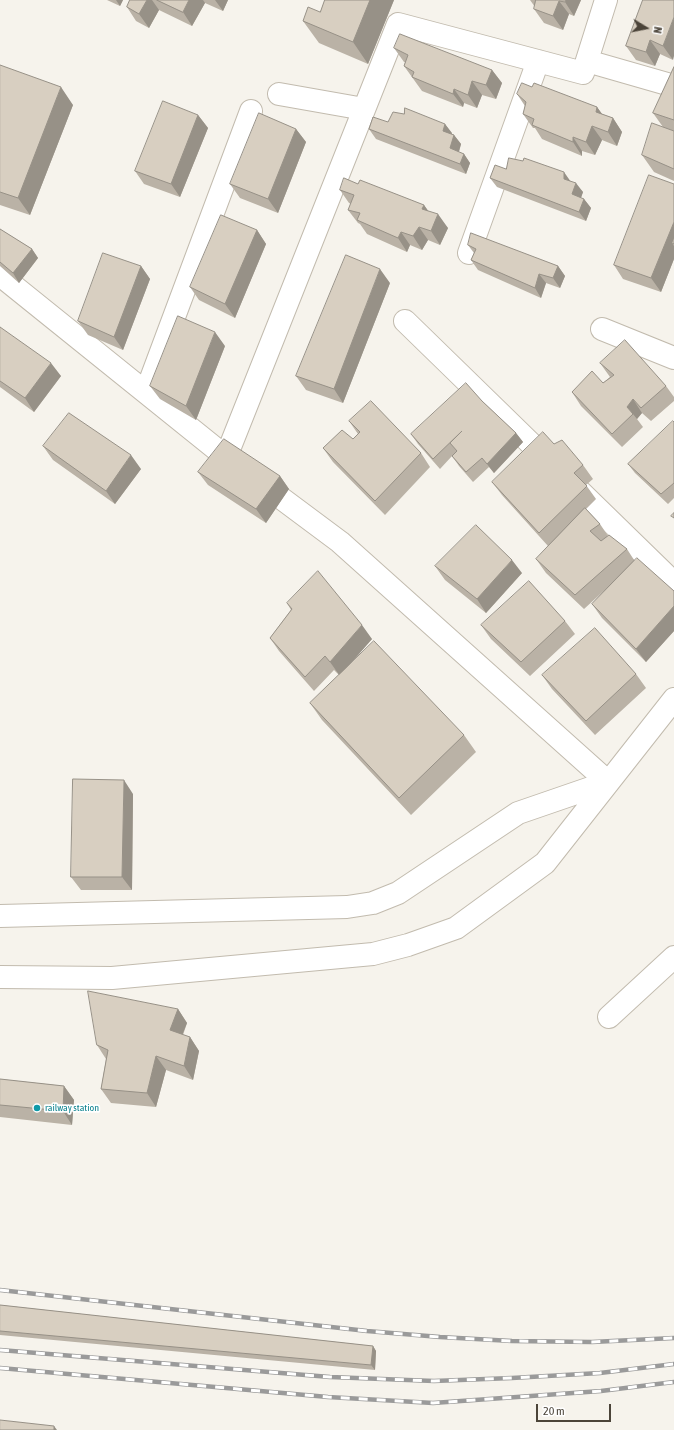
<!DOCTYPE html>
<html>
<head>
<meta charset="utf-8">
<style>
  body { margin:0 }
  #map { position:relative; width:674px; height:1430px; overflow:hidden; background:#f6f3ec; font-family:"Asap Condensed",sans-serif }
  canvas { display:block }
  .north { position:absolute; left:626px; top:8px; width:40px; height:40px; -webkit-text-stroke:3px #fff; paint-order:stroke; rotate:100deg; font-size:11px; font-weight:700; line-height:16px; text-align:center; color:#4b4439 }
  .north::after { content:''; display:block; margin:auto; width:14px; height:18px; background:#4b4439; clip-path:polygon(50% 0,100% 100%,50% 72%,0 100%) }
  .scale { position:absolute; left:536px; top:1404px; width:75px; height:18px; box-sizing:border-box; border:2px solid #4b4439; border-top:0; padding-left:5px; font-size:12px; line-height:14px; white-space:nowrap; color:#4b4439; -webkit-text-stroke:3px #fff; paint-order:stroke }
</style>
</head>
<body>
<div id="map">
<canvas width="674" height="1430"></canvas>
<div class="north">N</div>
<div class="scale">20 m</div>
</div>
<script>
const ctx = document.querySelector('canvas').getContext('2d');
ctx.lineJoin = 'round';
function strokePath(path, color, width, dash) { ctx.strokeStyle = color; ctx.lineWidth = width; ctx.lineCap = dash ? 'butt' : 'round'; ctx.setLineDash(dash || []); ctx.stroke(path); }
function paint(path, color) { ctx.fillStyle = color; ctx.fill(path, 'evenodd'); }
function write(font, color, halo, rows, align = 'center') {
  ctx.font = font + ' "Asap Condensed",sans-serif'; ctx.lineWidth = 3.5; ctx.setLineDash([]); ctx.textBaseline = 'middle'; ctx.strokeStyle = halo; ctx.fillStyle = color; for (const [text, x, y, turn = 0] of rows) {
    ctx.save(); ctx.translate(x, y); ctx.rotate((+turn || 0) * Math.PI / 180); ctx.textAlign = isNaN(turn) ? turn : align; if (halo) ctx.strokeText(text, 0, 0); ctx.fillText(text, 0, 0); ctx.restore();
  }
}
const minor = new Path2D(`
  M587,61L674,86
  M279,94L364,109
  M469,253L538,61
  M0,275L226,457L340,542L608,782
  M405,321L674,583
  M602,329L674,358
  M146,392L251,111
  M226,457L398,24L583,73L606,0
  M609,1017L674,957`);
const tertiary = new Path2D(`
  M0,916L347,907L373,903L398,893L518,813L608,782
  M0,977L112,978L373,954L408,945L456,928L545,863L674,699`);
strokePath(minor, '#c2bbae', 24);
strokePath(tertiary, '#c2bbae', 24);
strokePath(minor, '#fff', 22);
strokePath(tertiary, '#fff', 22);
const rail = new Path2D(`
  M0,1290L367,1331L440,1337L512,1341L592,1342L674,1338
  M0,1350L330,1377L434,1381L512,1378L600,1373L674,1364
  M0,1368L328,1397L433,1403L601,1391L674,1382`);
strokePath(rail, '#9a9a9a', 4.5);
strokePath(rail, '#fff', 3, [9]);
paint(new Path2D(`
  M107,0H123L120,6Z
  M130,0H228L223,11L205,3L192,26L159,10L149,28L136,21L127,7Z
  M325,0H394L368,64L319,43L303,21L320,12Z
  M530,0H581L574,16L569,14L563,30L544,23L534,9L535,7Z
  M643,0L673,60L660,54L655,66L636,60L626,46Z
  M394,48L492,70L502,83L496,99L482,95L477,108L464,103L463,107L422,91L404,66L405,62H404Z
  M0,65L73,105L30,215L0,205Z
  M674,67V181L654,172L642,155L663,127L653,113Z
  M532,87L597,107L602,114L613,118L622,132L617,146L602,140L595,155L582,151V156L542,139L535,128H533L523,114L525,106L517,94Z
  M198,115L208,128L180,197L144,184L135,171Z
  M445,124L452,134L454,135L461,144L459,152L464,154L470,163L466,174L376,139L369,129Z
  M296,129L306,142L278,213L240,198L230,184Z
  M506,169L571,181L583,192L581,198L584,199L591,208L586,221L497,187L490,178Z
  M358,184L424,205L428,211L448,228L440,245L428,240L422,250L410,245L407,252L367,234L360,224L358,223L348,210L351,204L349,203L340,190Z
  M674,184V259L661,292L623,279L614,265Z
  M0,229L32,249L38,258L19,283L0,266Z
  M257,230L266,244L235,318L199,300L190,287Z
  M468,245L558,266L565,276L560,288L546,283L541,298L478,270L471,260L474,253Z
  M141,266L150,279L123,350L88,335L78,321Z
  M390,283L343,403L306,390L296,376Z
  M0,327L61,376L34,412L0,387Z
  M225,346L196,420L160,399L150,386Z
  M600,363L666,386L674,397V401L651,421L642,413L637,419L643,427L622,447L581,406L572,392L603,383L610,377Z
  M482,401L516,433L523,442L494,473L489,467L473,482L459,466L452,456L440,469L418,444L411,434Z
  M349,421L421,453L430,467L385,515L333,462L323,448L353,439L358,434Z
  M674,422V498L668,504L635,473L628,464Z
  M554,444L583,465L593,479L586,485L596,499L586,509L600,524L608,536L627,549L634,560L674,591V631L646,662L602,618L592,604L607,588L584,609L546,573L536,559L554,541L548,546L502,495L492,482Z
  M43,446L141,469L115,504L53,460Z
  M198,472L280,476L289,489L266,523L208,485Z
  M435,566L522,573L486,613L445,580Z
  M287,603L372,639L347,667L464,735L476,752L411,815L322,720L310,703L339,675L334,670L314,691L279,651L270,638L291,610Z
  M565,621L575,634L530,676L491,639L481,625Z
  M636,674L646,688L595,735L552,689L542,675Z
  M133,794L132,890H81L71,877Z
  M178,1009L187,1023L183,1035L190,1037L199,1051L193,1080L166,1070L156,1107L111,1103L101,1089L106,1059L97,1045Z
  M0,1079L64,1086L74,1100L72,1125L0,1117Z
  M0,1305L373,1346L376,1351L375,1370L0,1335Z`), '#bab2a6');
paint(new Path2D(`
  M116,0H123L120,6Z
  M147,0H152L159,10L149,28L139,14Z
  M189,0H203L205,3L192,26L183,12Z
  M215,0H228L223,11Z
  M370,0H394L368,64L353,42Z
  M566,0H581L574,16L565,2Z
  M559,1L569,14L563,30L553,16Z
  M674,17V56L673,60L663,46Z
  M650,40L660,54L655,66L646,52Z
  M492,70L502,83L496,99L486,85Z
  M472,81L482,95L477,108L468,95Z
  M61,87L73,105L30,215L18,198Z
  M454,89L464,103L463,107L453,94Z
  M597,107L607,121L596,112Z
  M198,115L208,128L180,197L171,184Z
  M613,118L622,132L617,146L608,132Z
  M445,124L452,133L450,140L443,131Z
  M592,126L602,140L595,155L586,142Z
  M296,129L306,142L278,213L268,199Z
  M454,135L461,144L457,158L450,148Z
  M573,137L582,151V156L573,142Z
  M464,154L470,163L466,174L460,164Z
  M564,172L571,182L564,179Z
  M576,183L583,192L579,203L572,194Z
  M584,199L591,208L586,221L579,212Z
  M424,205L434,219L422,209Z
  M438,214L448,228L440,245L431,231Z
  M674,222V244L672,243L674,246V259L661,292L651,278Z
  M419,227L428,240L422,250L413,236Z
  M257,230L266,244L235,318L225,304Z
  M401,232L410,245L407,252L398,238Z
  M32,249L38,258L19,283L13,273Z
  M141,266L150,279L123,350L114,337Z
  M558,266L565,276L560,288L553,278Z
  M380,269L390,283L343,403L334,389Z
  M539,274L546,283L541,298L535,288Z
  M215,332L225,346L196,420L186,406Z
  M51,363L61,376L34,412L25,398Z
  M633,399L642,413L637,419L633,414L627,407Z
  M516,433L523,442L494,473L487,464Z
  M131,455L141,469L115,504L106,491Z
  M280,476L289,489L266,523L256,509Z
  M512,560L522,573L486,613L477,599Z
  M674,606V631L646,662L636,649Z
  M362,625L372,639L340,676L330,662Z
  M124,780L133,794L132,890L122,877Z
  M178,1009L187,1023L179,1043L170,1030Z
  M190,1037L199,1051L193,1080L184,1066Z
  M156,1056L166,1070L156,1107L147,1093Z
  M64,1086L74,1100L72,1125L63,1111Z
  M373,1346L376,1351L375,1370L371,1365Z
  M54,1426L57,1430H54Z`), '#979187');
const building = new Path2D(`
  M130,0H147L139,14L127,7Z
  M157,0H189L183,12Z
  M325,0H370L353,42L303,21L308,7L320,12Z
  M536,0H566L565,2L559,1L553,16L534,9Z
  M643,0H674V17L663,46L650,40L646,52L626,46Z
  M400,34L492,70L486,85L472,81L468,95L454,89L453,94L412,77L414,72L404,66L408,55L394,48Z
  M0,65L61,87L18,198L0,192Z
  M674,67V120L653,113Z
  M522,83L532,87L534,83L597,107L596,112L613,118L608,132L592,126L586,142L573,137V142L532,125L534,119L523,114L526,102L517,94Z
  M163,101L198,115L171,184L135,171Z
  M405,108L445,124L443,131L454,135L450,148L464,154L460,164L369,129L373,117L388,122L393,112L404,114Z
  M259,113L296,129L268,199L230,184Z
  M652,123L674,131V169L642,155Z
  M509,158L523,161L524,158L564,172V179L576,183L572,194L584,199L579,212L490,178L495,165L506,169Z
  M649,175L674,184V222L651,278L614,265Z
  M344,178L358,184L360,180L424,205L422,209L438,214L431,231L419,227L413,236L401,232L398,238L357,220L360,213L348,210L354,195L340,190Z
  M221,215L257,230L225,304L190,287Z
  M0,229L32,249L13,273L0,262Z
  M471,233L558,266L553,278L539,274L535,288L471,260L476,249L468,245Z
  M674,237V244L672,243Z
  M103,253L141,266L114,337L78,321Z
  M346,255L380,269L334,389L296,376Z
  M178,316L215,332L186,406L150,386Z
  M0,327L51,363L25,398L0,381Z
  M625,340L666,386L641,408L633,399L627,407L633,414L612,434L572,392L592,371L603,383L614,375L600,363Z
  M466,383L482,401L516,433L487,464L482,458L466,472L452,456L457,451L450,443L462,431L433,459L411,434Z
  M371,401L421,453L375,501L323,448L342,430L353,439L360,432L349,421Z
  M69,413L131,455L106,491L43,446Z
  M673,421L674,422V483L661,494L628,464Z
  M543,432L554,444L562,440L583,465L574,473L587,486L539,533L492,482Z
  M224,439L280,476L256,509L198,472Z
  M585,508L600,524L590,531L601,541L609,535L627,549L575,595L536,559Z
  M674,513V518L671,516Z
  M476,525L512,560L477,599L435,566Z
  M637,558L674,591V606L636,649L592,604Z
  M318,571L362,625L330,662L325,656L305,677L270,638L292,609L287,603Z
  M529,581L565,621L521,662L481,625Z
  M595,628L636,674L586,721L542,675Z
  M374,641L464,735L399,798L310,703Z
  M73,779L124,780L122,877H71Z
  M88,991L178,1009L170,1030L190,1037L184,1066L156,1056L147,1093L101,1089L108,1050L97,1045Z
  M0,1079L64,1086L63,1111L0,1105Z
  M0,1305L373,1346L371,1365L0,1331Z
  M0,1420L54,1426V1430H0Z`);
paint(building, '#d8cfc1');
strokePath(building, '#979187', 1);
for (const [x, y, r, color] of [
  [37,1108,4,"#0f9aa8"]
]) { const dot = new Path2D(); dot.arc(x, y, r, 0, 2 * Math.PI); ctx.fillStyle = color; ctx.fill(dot); strokePath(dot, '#fff', 1.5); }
write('10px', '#0d838f', '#fff', [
  ["railway station",45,1108]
], 'left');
</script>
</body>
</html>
